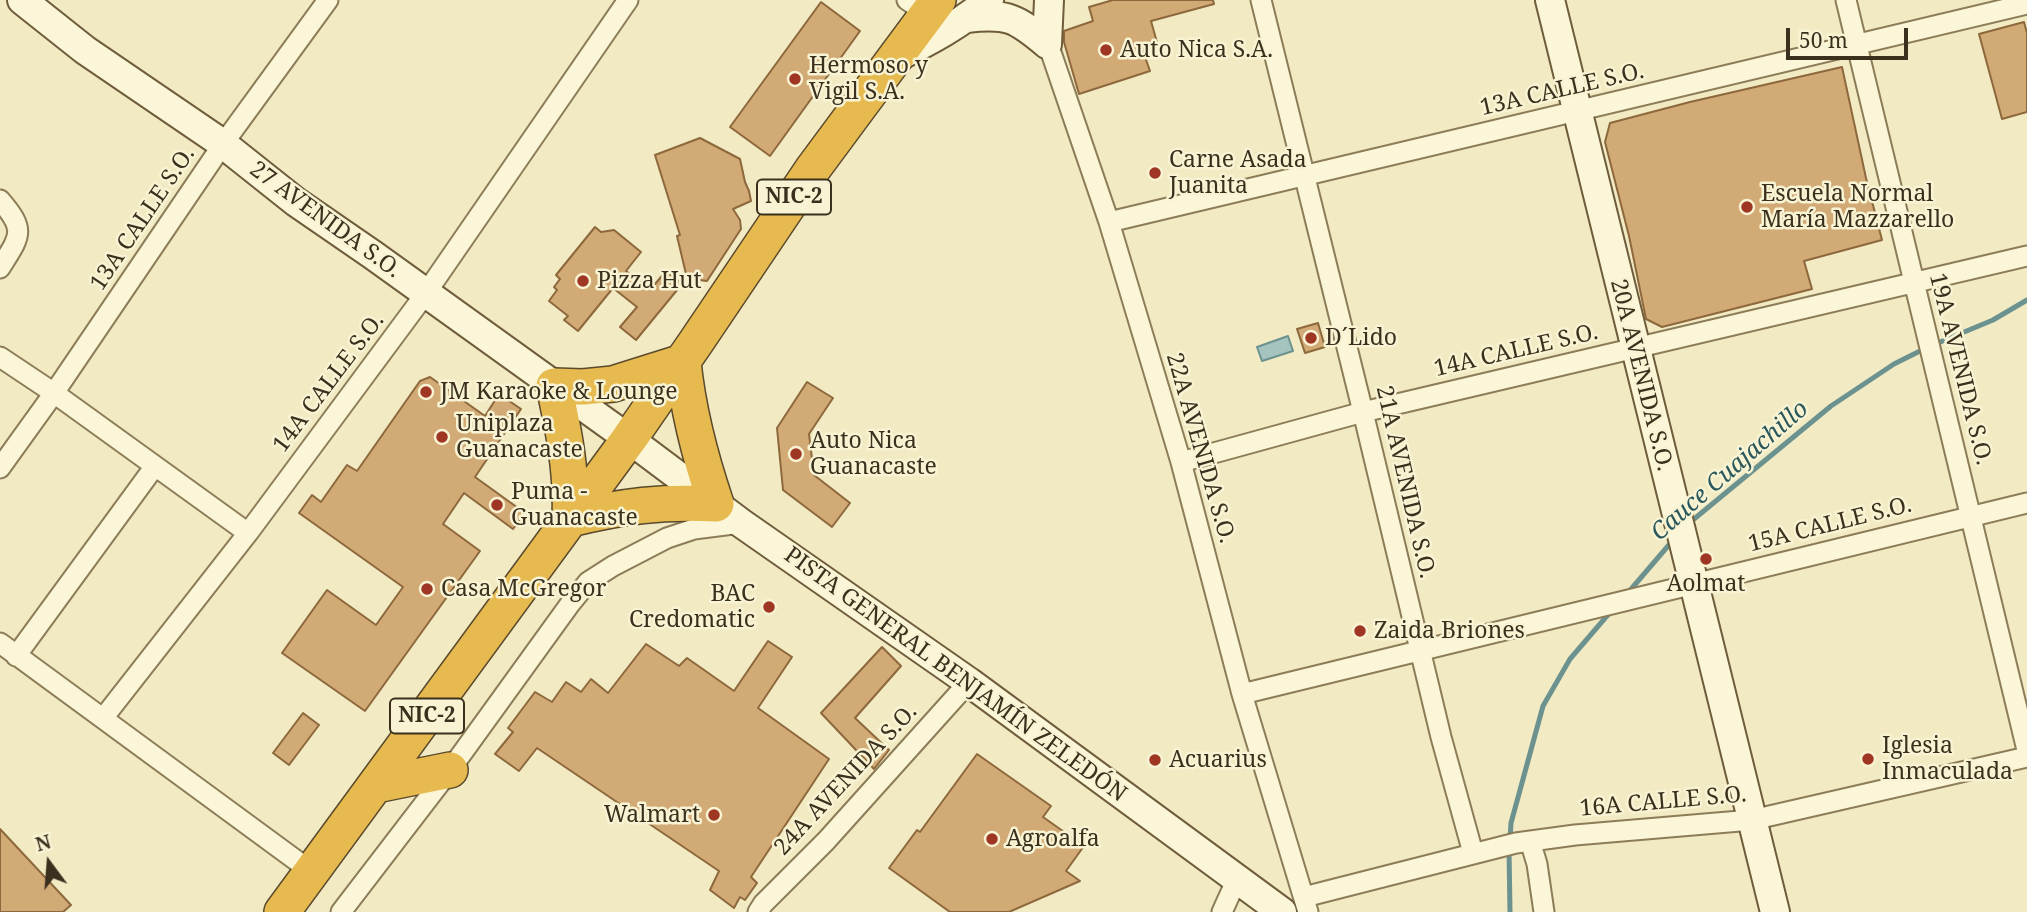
<!DOCTYPE html>
<html>
<head>
<meta charset="utf-8">
<style>
  body { margin:0 }
  #map { position:relative; width:2027px; height:912px; overflow:hidden; background:#f1eac3; font-family:"Noto Serif",serif }
  canvas { display:block }
  .north { position:absolute; left:14px; top:828px; width:70px; height:70px; -webkit-text-stroke:5px #f8f3d3; paint-order:stroke; rotate:344deg; font-size:19px; font-weight:700; line-height:28px; text-align:center; color:#3b301d }
  .north::after { content:''; display:block; margin:auto; width:24px; height:32px; background:#3b301d; clip-path:polygon(50% 0,100% 100%,50% 72%,0 100%) }
  .scale { position:absolute; left:1786px; top:28px; width:122px; height:32px; box-sizing:border-box; border:4px solid #3b301d; border-top:0; padding-left:9px; font-size:21px; line-height:24px; white-space:nowrap; color:#3b301d; -webkit-text-stroke:5px #f8f3d3; paint-order:stroke }
</style>
</head>
<body>
<div id="map">
<canvas width="2027" height="912"></canvas>
<div class="north">N</div>
<div class="scale">50 m</div>
</div>
<script>
const ctx = document.querySelector('canvas').getContext('2d');
ctx.lineJoin = 'round';
function paint(path, color) { ctx.fillStyle = color; ctx.fill(path, 'evenodd'); }
function strokePath(path, color, width, dash) { ctx.strokeStyle = color; ctx.lineWidth = width; ctx.lineCap = dash ? 'butt' : 'round'; ctx.setLineDash(dash || []); ctx.stroke(path); }
function write(font, color, halo, rows, align = 'center') {
  ctx.font = font + ' "Noto Serif",serif'; ctx.lineWidth = 5; ctx.setLineDash([]); ctx.textBaseline = 'middle'; ctx.strokeStyle = halo; ctx.fillStyle = color; for (const [text, x, y, turn = 0] of rows) {
    ctx.save(); ctx.translate(x, y); ctx.rotate((+turn || 0) * Math.PI / 180); ctx.textAlign = isNaN(turn) ? turn : align; if (halo) ctx.strokeText(text, 0, 0); ctx.fillText(text, 0, 0); ctx.restore();
  }
}
const water = new Path2D(`
  M1288,336L1293,351L1262,361L1257,347Z`);
paint(water, '#a5c3bf');
strokePath(water, '#6b928f', 2);
strokePath(new Path2D(`
  M1933,345L1993,320L2027,300
  M1688,524L1831,406L1894,364L1924,349
  M1626,595L1674,539
  M1510,839L1511,823L1543,706L1570,659L1612,610
  M1509,849L1510,912`), '#6b928f', 5);
const building = new Path2D(`
  M1113,0H1213L1214,4L1151,21L1158,46L1143,51L1150,71L1079,94L1064,42V31L1093,21L1089,7Z
  M821,2L860,31L770,156L730,127Z
  M2024,22L2027,33V112L2002,119L1979,34Z
  M1842,67L1866,178L1882,240L1804,261L1812,289L1662,327L1646,319L1629,236L1605,142L1610,123L1690,102Z
  M700,138L740,159L745,182L749,191L751,201L733,209L740,220L741,229L707,281L699,280L686,274L677,236L680,235L655,155Z
  M595,227L601,232L614,230L641,252L626,271L650,290L666,271L682,284L636,340L620,327L637,307L613,288L578,331L564,320L568,316L549,301L557,290L554,287L560,279L556,275Z
  M1318,323L1325,347L1305,353L1297,329Z
  M430,377L485,416L499,394L521,409L475,477L525,513L513,529L464,493L443,524L480,551L365,711L282,653L327,590L376,625L403,587L299,513L312,495L321,502L347,465L357,471L420,381Z
  M807,382L833,398L809,434L814,475L850,503L832,527L783,490L777,428Z
  M768,641L792,657L758,708L829,759L751,877L757,883L745,900L740,897L734,908L710,890L719,871L537,748L519,771L495,754L513,732L508,728L535,692L552,702L566,682L581,692L591,679L608,693L646,644L679,666L687,658L734,691Z
  M882,647L901,666L855,718L889,750L874,769L821,713Z
  M303,713L319,725L289,765L273,753Z
  M977,754L1051,806L1043,817L1084,846L1066,871L1080,881L1009,912H950L889,868L917,830L920,832Z
  M0,829L71,905L63,912H0Z`);
paint(building, '#d2aa76');
strokePath(building, '#8d683c', 2);
const street = new Path2D(`
  M907,0L928,14
  M1261,0L1363,412L1441,737L1473,853
  M1846,0L2027,750
  M1044,32L1109,222L1181,462L1242,694L1308,912
  M0,200C27,231 20,236 0,268
  M1109,222L2027,4
  M0,357L54,393L248,533
  M1181,462L1363,412L2027,256
  M0,468L54,393L223,144L328,0
  M0,643L312,872
  M16,656L155,466
  M1242,694L2027,503
  M104,717L248,533L426,293L628,0
  M1530,841L1537,864L1544,912
  M1304,897L1516,843L1575,835L1752,820L2027,757
  M341,912L450,770L570,604L588,582L613,566L667,538L694,529L741,523
  M758,912L763,904L826,841L969,682
  M1222,912L1237,879`);
const secondary = new Path2D(`
  M22,0L85,50L223,144L296,202L373,255L629,439L741,523L969,682L1282,912
  M1550,0L1775,912
  M967,18C1008,13 1016,18 1047,44
  M1047,44L1049,0
  M897,57C931,40 959,25 989,0`);
const highway = new Path2D(`
  M570,519C622,506 663,501 716,504C700,457 688,411 683,362
  M570,519C572,471 564,432 554,386L583,387L613,384L683,362
  M376,785L450,770
  M282,912L629,439L696,342L812,170L938,0`);
strokePath(street, '#8c7c58', 23);
strokePath(secondary, '#6e5c3b', 32);
strokePath(highway, '#5a492d', 38);
strokePath(street, '#fbf6d7', 19);
strokePath(secondary, '#fbf6d7', 28);
strokePath(highway, '#e6ba4e', 35);
for (const [x, y, r, color] of [
  [1106,50,7,"#9f3624"],
  [795,79,7,"#9f3624"],
  [1155,173,7,"#9f3624"],
  [1747,207,7,"#9f3624"],
  [583,281,7,"#9f3624"],
  [1311,338,7,"#9f3624"],
  [426,392,7,"#9f3624"],
  [442,437,7,"#9f3624"],
  [796,454,7,"#9f3624"],
  [497,505,7,"#9f3624"],
  [1706,559,7,"#9f3624"],
  [427,589,7,"#9f3624"],
  [769,607,7,"#9f3624"],
  [1360,631,7,"#9f3624"],
  [1868,759,7,"#9f3624"],
  [1155,760,7,"#9f3624"],
  [714,815,7,"#9f3624"],
  [992,839,7,"#9f3624"]
]) { const dot = new Path2D(); dot.arc(x, y, r, 0, 2 * Math.PI); ctx.fillStyle = color; ctx.fill(dot); strokePath(dot, '#f8f3d3', 2.5); }
for (const [x, y, w] of [
  [794,197,74],
  [427,716,74]
]) { const box = new Path2D(); box.roundRect(x - w / 2, y - 17.5, w, 35, 5); ctx.fillStyle = '#f8f3d3'; ctx.fill(box); strokePath(box, '#3b301d', 2); }
write('bold 21px', '#3b301d', null, [
  ["NIC-2",794,197],
  ["NIC-2",427,716]
]);
write('23px', '#3b301d', '#f8f3d3', [
  ["Auto Nica S.A.",1120,50],
  ["Hermoso y",809,66],
  ["Vigil S.A.",809,92],
  ["Carne Asada",1169,160],
  ["Juanita",1169,186],
  ["Escuela Normal",1761,194],
  ["María Mazzarello",1761,220],
  ["Pizza Hut",597,281],
  ["D´Lido",1325,338],
  ["JM Karaoke & Lounge",440,392],
  ["Uniplaza",456,424],
  ["Guanacaste",456,450],
  ["Auto Nica",810,441],
  ["Guanacaste",810,467],
  ["Puma -",511,492],
  ["Guanacaste",511,518],
  ["Aolmat",1706,584,"center"],
  ["Casa McGregor",441,589],
  ["BAC",755,594,"right"],
  ["Credomatic",755,620,"right"],
  ["Zaida Briones",1374,631],
  ["Iglesia",1882,746],
  ["Inmaculada",1882,772],
  ["Acuarius",1169,760],
  ["Walmart",700,815,"right"],
  ["Agroalfa",1006,839]
], 'left');
write('23px', '#3b301d', '#f8f3d3', [
  ["13A CALLE S.O.",1562,90,-13],
  ["13A CALLE S.O.",143,219,-56],
  ["27 AVENIDA S.O.",325,220,36],
  ["14A CALLE S.O.",1516,351,-13],
  ["19A AVENIDA S.O.",1960,369,76],
  ["20A AVENIDA S.O.",1641,375,76],
  ["14A CALLE S.O.",329,383,-53],
  ["22A AVENIDA S.O.",1200,448,74],
  ["21A AVENIDA S.O.",1405,482,77],
  ["15A CALLE S.O.",1830,525,-14],
  ["PISTA GENERAL BENJAMÍN ZELEDÓN",955,675,36],
  ["24A AVENIDA S.O.",846,780,-47],
  ["16A CALLE S.O.",1663,802,-5]
]);
write('italic 24px', '#2b585c', '#f8f3d3', [
  ["Cauce Cuajachillo",1730,471,-41]
]);
</script>
</body>
</html>
